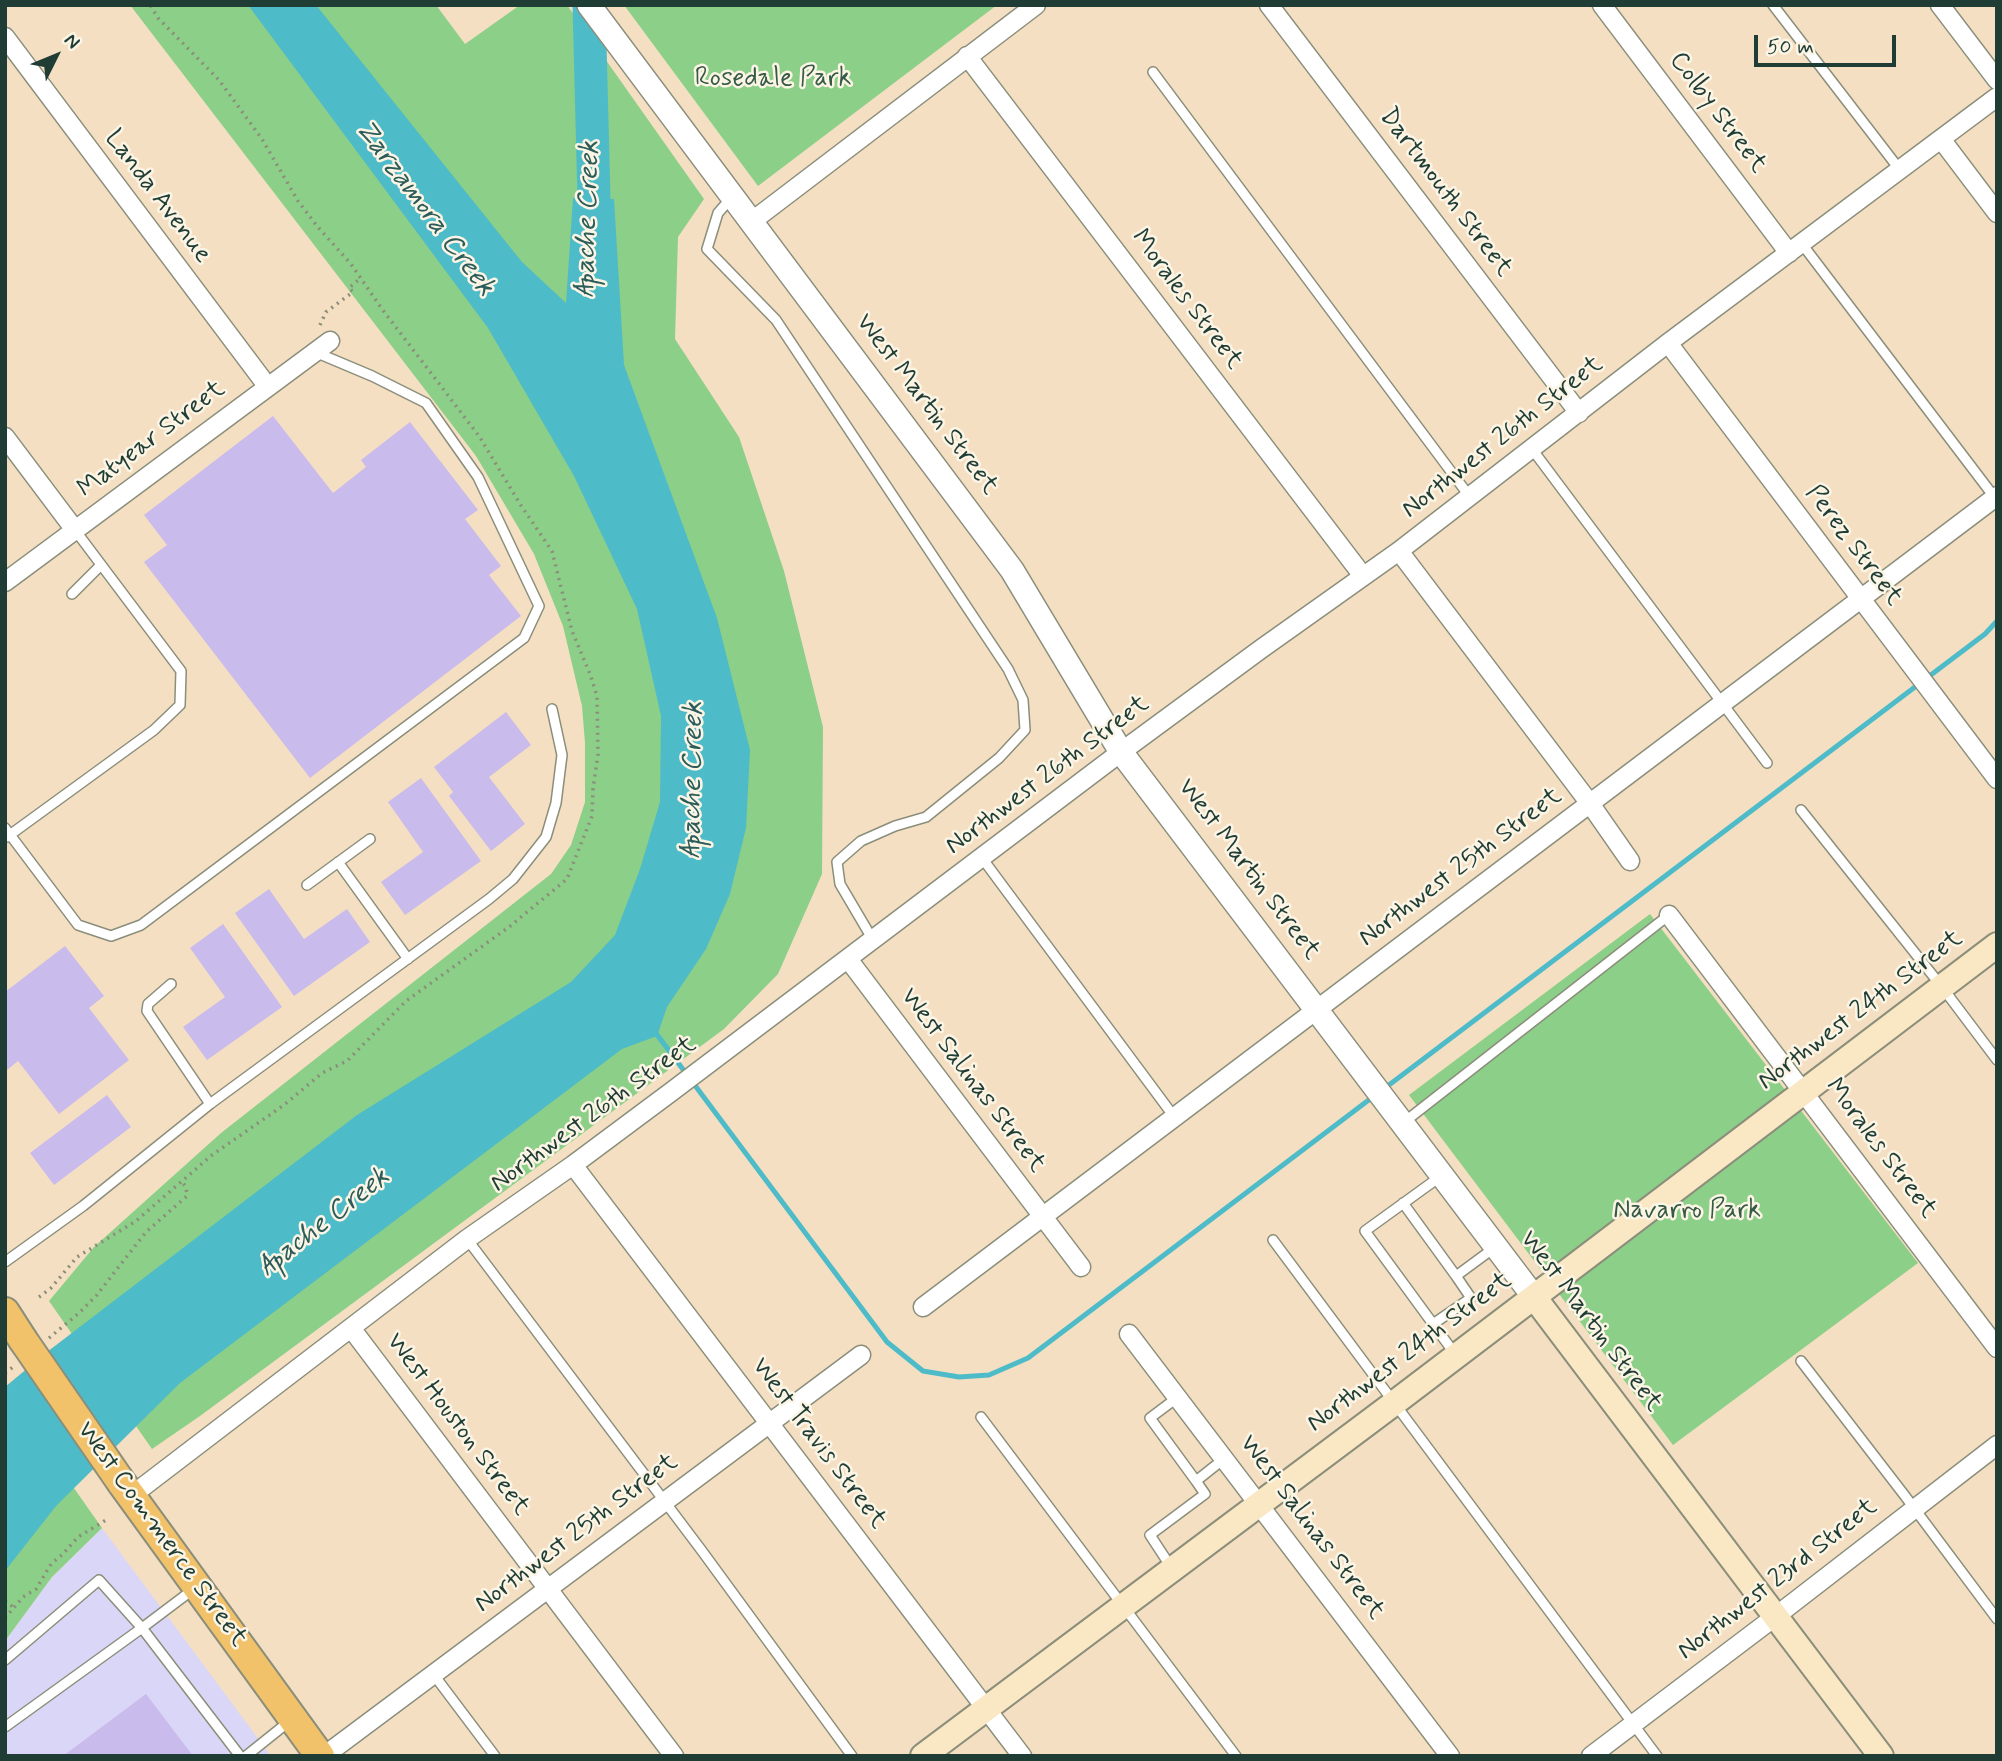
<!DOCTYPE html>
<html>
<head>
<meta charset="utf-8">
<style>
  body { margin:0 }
  #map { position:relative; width:2002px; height:1761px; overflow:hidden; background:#f5dfc2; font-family:Mynerve,sans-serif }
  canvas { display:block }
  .frame { position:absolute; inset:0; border:7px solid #1f3d34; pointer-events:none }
  .north { position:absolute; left:21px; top:21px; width:70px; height:70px; -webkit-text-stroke:5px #fcf5e5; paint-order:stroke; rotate:47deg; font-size:19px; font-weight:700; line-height:28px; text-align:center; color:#1f3d34 }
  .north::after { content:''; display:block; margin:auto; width:24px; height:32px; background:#1f3d34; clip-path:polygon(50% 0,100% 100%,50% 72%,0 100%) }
  .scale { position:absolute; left:1754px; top:35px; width:142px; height:32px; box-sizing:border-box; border:4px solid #1f3d34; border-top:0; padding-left:9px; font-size:21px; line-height:24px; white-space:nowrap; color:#1f3d34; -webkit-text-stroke:5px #fcf5e5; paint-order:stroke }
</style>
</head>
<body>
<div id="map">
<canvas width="2002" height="1761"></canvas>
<div class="frame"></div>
<div class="north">N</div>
<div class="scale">50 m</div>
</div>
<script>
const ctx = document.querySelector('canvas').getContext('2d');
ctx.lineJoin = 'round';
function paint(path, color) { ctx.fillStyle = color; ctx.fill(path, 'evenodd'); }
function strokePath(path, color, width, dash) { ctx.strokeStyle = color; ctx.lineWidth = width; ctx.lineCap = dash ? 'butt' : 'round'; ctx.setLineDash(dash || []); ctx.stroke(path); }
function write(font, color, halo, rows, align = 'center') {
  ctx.font = font + ' Mynerve,sans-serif'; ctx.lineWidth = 5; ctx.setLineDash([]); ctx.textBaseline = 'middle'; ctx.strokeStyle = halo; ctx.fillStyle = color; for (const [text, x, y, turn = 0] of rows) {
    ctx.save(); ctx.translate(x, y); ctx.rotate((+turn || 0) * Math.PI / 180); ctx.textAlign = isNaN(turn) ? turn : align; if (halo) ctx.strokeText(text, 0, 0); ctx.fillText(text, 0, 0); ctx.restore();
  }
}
paint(new Path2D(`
  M102,1528L271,1756H5V1641L52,1577Z`), '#dad6f7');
paint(new Path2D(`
  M130,5H436L465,44L520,5H567L704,199L678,237L675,339L739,437L784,571L823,727L822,874L778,974L724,1029L200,1416L152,1449L49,1301L94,1247L221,1133L551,874L571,845L585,802V743L582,706L563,626L534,554L476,456Z
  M624,5H997L758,186Z
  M1650,914L1918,1263L1673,1445L1409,1095Z
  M5,1390L102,1528L52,1577L5,1641Z`), '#8ccf88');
paint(new Path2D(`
  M248,5H316L522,262L566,303L573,198L614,199L624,365L717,618L750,750L746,828L730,894L706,949L667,1007L657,1036L622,1049L180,1383L56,1506L5,1571V1387L47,1352L357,1115L571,982L615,935L640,869L660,802L661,716L637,609L574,476L488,328Z`), '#4ebbc8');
strokePath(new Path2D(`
  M655,1032L887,1342L923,1371L959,1377L989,1375L1028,1358L1374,1096
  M1385,1088L1985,634L1997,621`), '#4ebbc8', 5);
strokePath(new Path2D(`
  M589,5L594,200L591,246`), '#4ebbc8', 33);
paint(new Path2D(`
  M273,416L333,493L366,467L361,460L410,422L478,510L465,519L501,566L489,575L521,616L310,778L144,562L167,545L144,515Z
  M506,712L531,745L489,777L525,824L491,851L449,796L453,792L434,767Z
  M421,778L481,861L405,915L381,882L423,852L388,802Z
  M269,889L304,939L347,909L370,942L294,996L235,913Z
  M223,924L282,1007L207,1060L183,1027L225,997L190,948Z
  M65,946L104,996L89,1008L129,1060L59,1114L18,1061L7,1070L5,1068V992Z
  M107,1095L131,1127L54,1185L30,1153Z
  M146,1694L193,1756H63Z`), '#c9bbeb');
const service = new Path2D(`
  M1773,5L1900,170
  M1153,72L1470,497
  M732,197L718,213L707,249L776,320L1008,669L1023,700L1025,730L999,758L926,817L895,826L861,841L837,862L840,884L873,940
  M1802,244L1995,498
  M1532,449L1767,763
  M72,594L101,565
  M1801,810L1942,987L1997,1060
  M5,828L78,925L111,936L141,925L524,638L539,606L478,477L426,403L372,376L315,352
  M7,837L154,730L180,705L181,671L75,530
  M982,858L1175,1118
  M338,862L408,959
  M307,885L370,839
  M171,984L148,1004L147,1011L210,1104
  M1403,1123L1669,915
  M1441,1176L1365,1231L1455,1354
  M1403,1203L1456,1276
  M467,1239L702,1551L852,1756
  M1273,1240L1657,1756
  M5,1262L83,1206L210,1104L489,899L513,879L546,837L556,803L562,755L552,709
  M1433,1324L1471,1298L1456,1276L1494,1248
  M1801,1361L1905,1496L1997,1619
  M1178,1397L1150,1418L1196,1481L1225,1458
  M981,1417L1236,1756
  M1171,1567L1150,1535L1205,1494L1196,1481
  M195,1588L142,1628L240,1756
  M5,1660L99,1580L142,1628L5,1727
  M434,1675L495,1756
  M246,1756L291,1720`);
const minor = new Path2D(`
  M1269,5L1579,413
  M1602,5L1789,253
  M1940,5L1997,80
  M5,37L268,387
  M967,56L1363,576
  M1941,139L1997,213
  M751,222L1036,5
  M1668,343L1997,779
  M5,437L75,530
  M1399,551L1591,805L1630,861
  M5,582L330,341
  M1669,915L1997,1348
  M848,959L1081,1267
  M573,1165L1022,1756
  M923,1307L1997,496
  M351,1328L674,1756
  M1129,1334L1450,1756
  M131,1496L467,1239L573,1165L671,1092L1121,752L1261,649L1399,551L1668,343L1997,97
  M324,1756L861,1355
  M1591,1756L1776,1616L1997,1445`);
const tertiary = new Path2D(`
  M589,5L1012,570L1121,752L1534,1297`);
const secondary = new Path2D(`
  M1534,1297L1881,1756
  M923,1756L1393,1404L1997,945`);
const primary = new Path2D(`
  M5,1312L23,1340
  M121,1482L320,1756`);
strokePath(service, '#8a8e7b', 12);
strokePath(minor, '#8a8e7b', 21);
strokePath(tertiary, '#8a8e7b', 26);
strokePath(secondary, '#8a8e7b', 28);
strokePath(primary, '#8a8e7b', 32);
strokePath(new Path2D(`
  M320,325L326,312L353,292L349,288L361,278
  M39,1297L51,1288L77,1257L136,1221L212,1155L284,1105L322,1073L347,1061L406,1001L509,927L567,879L592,816L593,789L598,754L597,696L590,674L572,631L552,551L520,504L479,436L382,309L351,264L317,226L298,201L262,139L219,80L158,18L150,5
  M49,1338L79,1313L96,1296L146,1232L187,1196L186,1187L182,1182
  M5,1373L13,1367
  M5,1601L13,1607
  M5,1618L23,1597L36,1589L51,1564L63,1554L78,1537L106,1520`), '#8a8e7b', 3.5, [2, 5]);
strokePath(service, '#fff', 9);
strokePath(minor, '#fff', 18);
strokePath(tertiary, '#fff', 23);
strokePath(secondary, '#fae7c3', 24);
strokePath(primary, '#f2c26a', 28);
const primaryBridge = new Path2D(`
  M23,1340L121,1482`);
strokePath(primaryBridge, '#8a8e7b', 32, []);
strokePath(primaryBridge, '#f2c26a', 28);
write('26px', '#355a45', '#fcf5e5', [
  ["Rosedale Park",773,80],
  ["Navarro Park",1687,1212]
]);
write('26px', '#1f3d34', '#fcf5e5', [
  ["Colby Street",1717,113,53],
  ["Dartmouth Street",1445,193,53],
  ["Landa Avenue",157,197,53],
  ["Morales Street",1186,300,53],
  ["West Martin Street",926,405,53],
  ["Northwest 26th Street",1503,438,-38],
  ["Matyear Street",152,440,-37],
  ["Perez Street",1853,546,53],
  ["Northwest 26th Street",1048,776,-37],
  ["Northwest 25th Street",1461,868,-37],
  ["West Martin Street",1248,870,53],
  ["Northwest 24th Street",1861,1011,-37],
  ["West Salinas Street",972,1081,53],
  ["Northwest 26th Street",594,1115,-36],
  ["Morales Street",1880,1149,53],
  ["West Martin Street",1590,1322,53],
  ["Northwest 24th Street",1410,1353,-37],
  ["West Houston Street",457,1425,53],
  ["West Travis Street",818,1444,53],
  ["West Salinas Street",1311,1528,53],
  ["Northwest 25th Street",577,1534,-37],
  ["West Commerce Street",161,1535,54],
  ["Northwest 23rd Street",1778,1580,-38]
]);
write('italic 28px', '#2b5c59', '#fcf5e5', [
  ["Zarzamora Creek",424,209,53],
  ["Apache Creek",589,219,-88],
  ["Apache Creek",694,780,-89],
  ["Apache Creek",325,1223,-38]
]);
</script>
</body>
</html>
